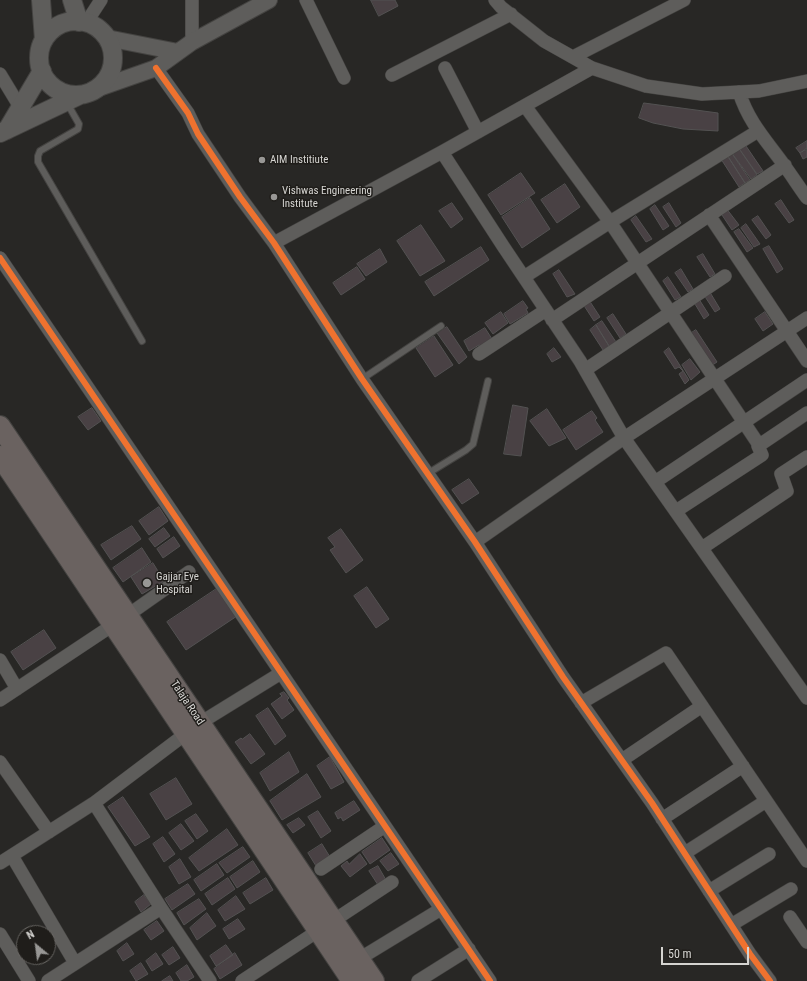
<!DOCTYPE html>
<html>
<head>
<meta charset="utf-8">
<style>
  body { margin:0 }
  #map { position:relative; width:807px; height:981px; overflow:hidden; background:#282725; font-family:"Roboto Condensed",sans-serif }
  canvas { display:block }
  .north { position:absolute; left:16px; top:925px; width:40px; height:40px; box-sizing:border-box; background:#1f1d1a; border:1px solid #686663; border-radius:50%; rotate:331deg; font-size:11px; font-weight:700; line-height:16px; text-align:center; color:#d5d4d1 }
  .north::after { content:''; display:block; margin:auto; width:14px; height:18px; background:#989795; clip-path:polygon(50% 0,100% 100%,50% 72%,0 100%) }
  .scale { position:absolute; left:661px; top:947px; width:88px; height:18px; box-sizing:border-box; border:2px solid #d5d4d1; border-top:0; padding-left:5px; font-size:12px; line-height:14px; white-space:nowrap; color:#d5d4d1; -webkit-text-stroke:3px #1f1d1a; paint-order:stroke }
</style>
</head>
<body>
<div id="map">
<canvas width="807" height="981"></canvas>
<div class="north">N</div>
<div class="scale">50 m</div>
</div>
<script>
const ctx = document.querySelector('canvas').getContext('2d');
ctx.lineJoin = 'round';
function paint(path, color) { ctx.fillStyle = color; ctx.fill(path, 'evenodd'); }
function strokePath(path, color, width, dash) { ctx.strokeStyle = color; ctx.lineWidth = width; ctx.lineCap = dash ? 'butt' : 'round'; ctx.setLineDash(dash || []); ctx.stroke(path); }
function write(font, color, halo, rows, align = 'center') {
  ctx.font = font + ' "Roboto Condensed",sans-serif'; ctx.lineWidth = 3; ctx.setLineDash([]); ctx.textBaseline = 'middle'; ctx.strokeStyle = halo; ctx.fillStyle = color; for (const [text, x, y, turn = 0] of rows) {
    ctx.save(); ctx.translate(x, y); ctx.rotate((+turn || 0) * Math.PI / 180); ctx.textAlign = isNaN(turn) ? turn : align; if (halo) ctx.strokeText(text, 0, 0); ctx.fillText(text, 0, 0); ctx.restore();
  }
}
const building = new Path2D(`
  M371,0H395L398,6L379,16Z
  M644,103L718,113V131L683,129L653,123L639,118Z
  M807,141V148L800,153L796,148Z
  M744,143L763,171L757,174L738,147Z
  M738,147L757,175L751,179L731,152Z
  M807,150V157L803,159L800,153Z
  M731,152L750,180L745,183L727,155Z
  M727,155L745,183L739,187L721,159Z
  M521,173L535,193L501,215L488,195Z
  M565,184L580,207L557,223L541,200Z
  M530,198L550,229L522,248L502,217Z
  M781,200L794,220L789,223L775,204Z
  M452,203L463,219L451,228L439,211Z
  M669,203L681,223L676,227L663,207Z
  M655,205L669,226L663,230L650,209Z
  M726,208L739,225L732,230L720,212Z
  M636,216L652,239L646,242L631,220Z
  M758,216L771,235L766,239L752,220Z
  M746,224L760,244L754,247L741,228Z
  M421,225L445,261L420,276L397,241Z
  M739,229L753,248L747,252L734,232Z
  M769,246L783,269L777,273L763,249Z
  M481,247L489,260L434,296L425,282Z
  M380,249L387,262L366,276L357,264Z
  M703,254L715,274L710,277L697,257Z
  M357,267L365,279L341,295L333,283Z
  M681,269L693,289L688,292L675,273Z
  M559,270L575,294L567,297L553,274Z
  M668,277L681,297L675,300L663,281Z
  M708,289L720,309L715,312L702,292Z
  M697,296L709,315L704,319L692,299Z
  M587,297L600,317L594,321L581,301Z
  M523,301L528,308L526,309L528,313L510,324L504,314Z
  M501,312L508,323L493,334L485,323Z
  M765,312L773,324L763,331L755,319Z
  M613,314L626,334L620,338L607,318Z
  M602,321L616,342L609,346L596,325Z
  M596,325L609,346L603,350L590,330Z
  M447,327L467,357L459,364L437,333Z
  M485,328L492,339L481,346L479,345L469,351L464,341Z
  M696,330L717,362L708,368L687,336Z
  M434,336L453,365L435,377L416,348Z
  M554,348L561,357L552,362L547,354Z
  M669,348L689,380L685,384L679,374L683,371L679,367L675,369L664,352Z
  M690,359L700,372L691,380L682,365Z
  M513,405L528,408L521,456L504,454Z
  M92,408L101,421L88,430L78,417Z
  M547,409L566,438L549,446L530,421Z
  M592,411L597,418L595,420L603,432L576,450L563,430Z
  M469,479L479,493L462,504L452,490Z
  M159,507L168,521L149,535L139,521Z
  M132,526L141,539L111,560L101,545Z
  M164,528L170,536L155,547L149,539Z
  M341,529L363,560L346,573L330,550L335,547L328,538Z
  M174,537L180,546L163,558L157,549Z
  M142,548L151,562L123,582L113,568Z
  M153,563L164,581L142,594L131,577Z
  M367,587L389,619L376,628L354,596Z
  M218,588L237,616L186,650L167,622Z
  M44,630L56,648L23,670L11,652Z
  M284,692L289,698L287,700L294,710L282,719L271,704L282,696L280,694Z
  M268,708L286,736L275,745L256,716Z
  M250,734L265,754L251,764L235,742L241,738L242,739Z
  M289,752L299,772L270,791L260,773Z
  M330,757L344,782L331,789L317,766Z
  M307,774L321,797L282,820L270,801Z
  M176,778L192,804L166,820L150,794Z
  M123,797L150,837L135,846L108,807Z
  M354,801L360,810L343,821L341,817L338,819L335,813Z
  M318,811L331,831L321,838L308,817Z
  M196,814L208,831L197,839L185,821Z
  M299,818L305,825L293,833L287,825Z
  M181,824L194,841L181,850L169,833Z
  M227,829L238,845L199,871L189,858Z
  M163,837L175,854L164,862L153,844Z
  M382,838L390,850L370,864L362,852Z
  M322,844L330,857L316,866L308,853Z
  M243,847L250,857L227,873L219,863Z
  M391,853L399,864L388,871L380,861Z
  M360,854L367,864L350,877L341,866L347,861L349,864Z
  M180,859L191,877L179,884L169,867Z
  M253,861L260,872L237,888L230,877Z
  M217,864L224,875L201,891L194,880Z
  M378,866L386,880L378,885L369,871Z
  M228,878L235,889L212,905L205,894Z
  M266,878L273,890L250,904L243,893Z
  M188,884L195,894L172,910L165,899Z
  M144,895L151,904L141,912L135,902Z
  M236,896L245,909L225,921L218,910Z
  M199,899L206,909L184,925L177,913Z
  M207,913L216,926L197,940L190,928Z
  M238,919L245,929L229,939L223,929Z
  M157,921L164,931L151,940L144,930Z
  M127,943L134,954L123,961L117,951Z
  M226,945L233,955L216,966L210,956Z
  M173,947L180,958L169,965L162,955Z
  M156,953L163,964L152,971L146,961Z
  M235,953L242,965L220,979L214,969Z
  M141,963L148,974L136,981L130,971Z
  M187,965L194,977L187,981H181L176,973Z
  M170,976L173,981H162Z`);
paint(building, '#494144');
strokePath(building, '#535252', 1);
const service = new Path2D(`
  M67,103L79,124L78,129L40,151L38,156V162L142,341
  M362,379L441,326
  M427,474L466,450L473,444L488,381`);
const minor = new Path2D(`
  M192,0V42
  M306,0L344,78
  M495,0L501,7L544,41L592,68L646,86L702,94L759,91L807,81
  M86,23L101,0
  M573,57L684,0
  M156,68L188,113L198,134L240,197L274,243L362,379L475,542L563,677L652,803L750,954L770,981
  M445,68L478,132
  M0,74L20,107
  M392,75L511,14
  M739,92C749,123 766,140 784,165C792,176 799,187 807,198
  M525,106L610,222L759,445
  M442,152L503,246L580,361L624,438L807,698
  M709,215L807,361
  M274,243L442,152L592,68
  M0,258L490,981
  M524,277L610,222L758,131
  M552,320L785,165
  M479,354L546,310
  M585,370L725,276
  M655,482L807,380
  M676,511L762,455L758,446L807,413
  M475,542L624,438L807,318
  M702,548L787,491L781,474L807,457
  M0,660L17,689
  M0,700L128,615L189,572
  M581,703L666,653L807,861
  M622,760L702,706
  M0,762L49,832
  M94,803L161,908
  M662,819L743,766
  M685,853L766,801
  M12,856L75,963
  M0,863L94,803L200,723L281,673
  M321,869L385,826
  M709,891L769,854
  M790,917L807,942
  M731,925L791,889
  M0,934L29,981
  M359,959L441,909
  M48,981L161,908L210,981
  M242,981L392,882
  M418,981L469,949`);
const tertiary = new Path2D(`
  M107,38L178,52
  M99,88L156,68L192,42L269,0`);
const secondary = new Path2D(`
  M41,0L44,40
  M72,0L79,22
  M39 58a37 37 0 1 1 74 0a37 37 0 1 1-74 0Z
  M7,130L42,71
  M0,133L80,95`);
const primary = new Path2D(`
  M0,426L374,981
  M0,456L352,981`);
strokePath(service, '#444341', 8);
strokePath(minor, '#444341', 14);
strokePath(tertiary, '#444341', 18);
strokePath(secondary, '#444341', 20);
strokePath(primary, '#444341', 22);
strokePath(service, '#5e5d5b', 6);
strokePath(minor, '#5e5d5b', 13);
strokePath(tertiary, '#5e5d5b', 16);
strokePath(secondary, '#5e5d5b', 18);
strokePath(primary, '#6a6260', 20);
strokePath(new Path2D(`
  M156,68L188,113L198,134L240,197L274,243L362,379L475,542L563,677L652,803L750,954L770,981
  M0,258L490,981`), '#ef722f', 6);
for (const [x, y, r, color] of [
  [262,160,4,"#989795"],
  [274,197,4,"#989795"],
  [147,583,5,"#989795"]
]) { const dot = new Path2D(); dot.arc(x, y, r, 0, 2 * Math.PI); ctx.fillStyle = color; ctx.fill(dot); strokePath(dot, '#1f1d1a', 1.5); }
write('11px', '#d5d4d1', '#1f1d1a', [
  ["AIM Institiute",270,160],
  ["Vishwas Engineering",282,191],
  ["Institute",282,204],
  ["Gajjar Eye",156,577],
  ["Hospital",156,590]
], 'left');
write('11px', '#d5d4d1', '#1f1d1a', [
  ["Talaja Road",187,703,56]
]);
</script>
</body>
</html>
